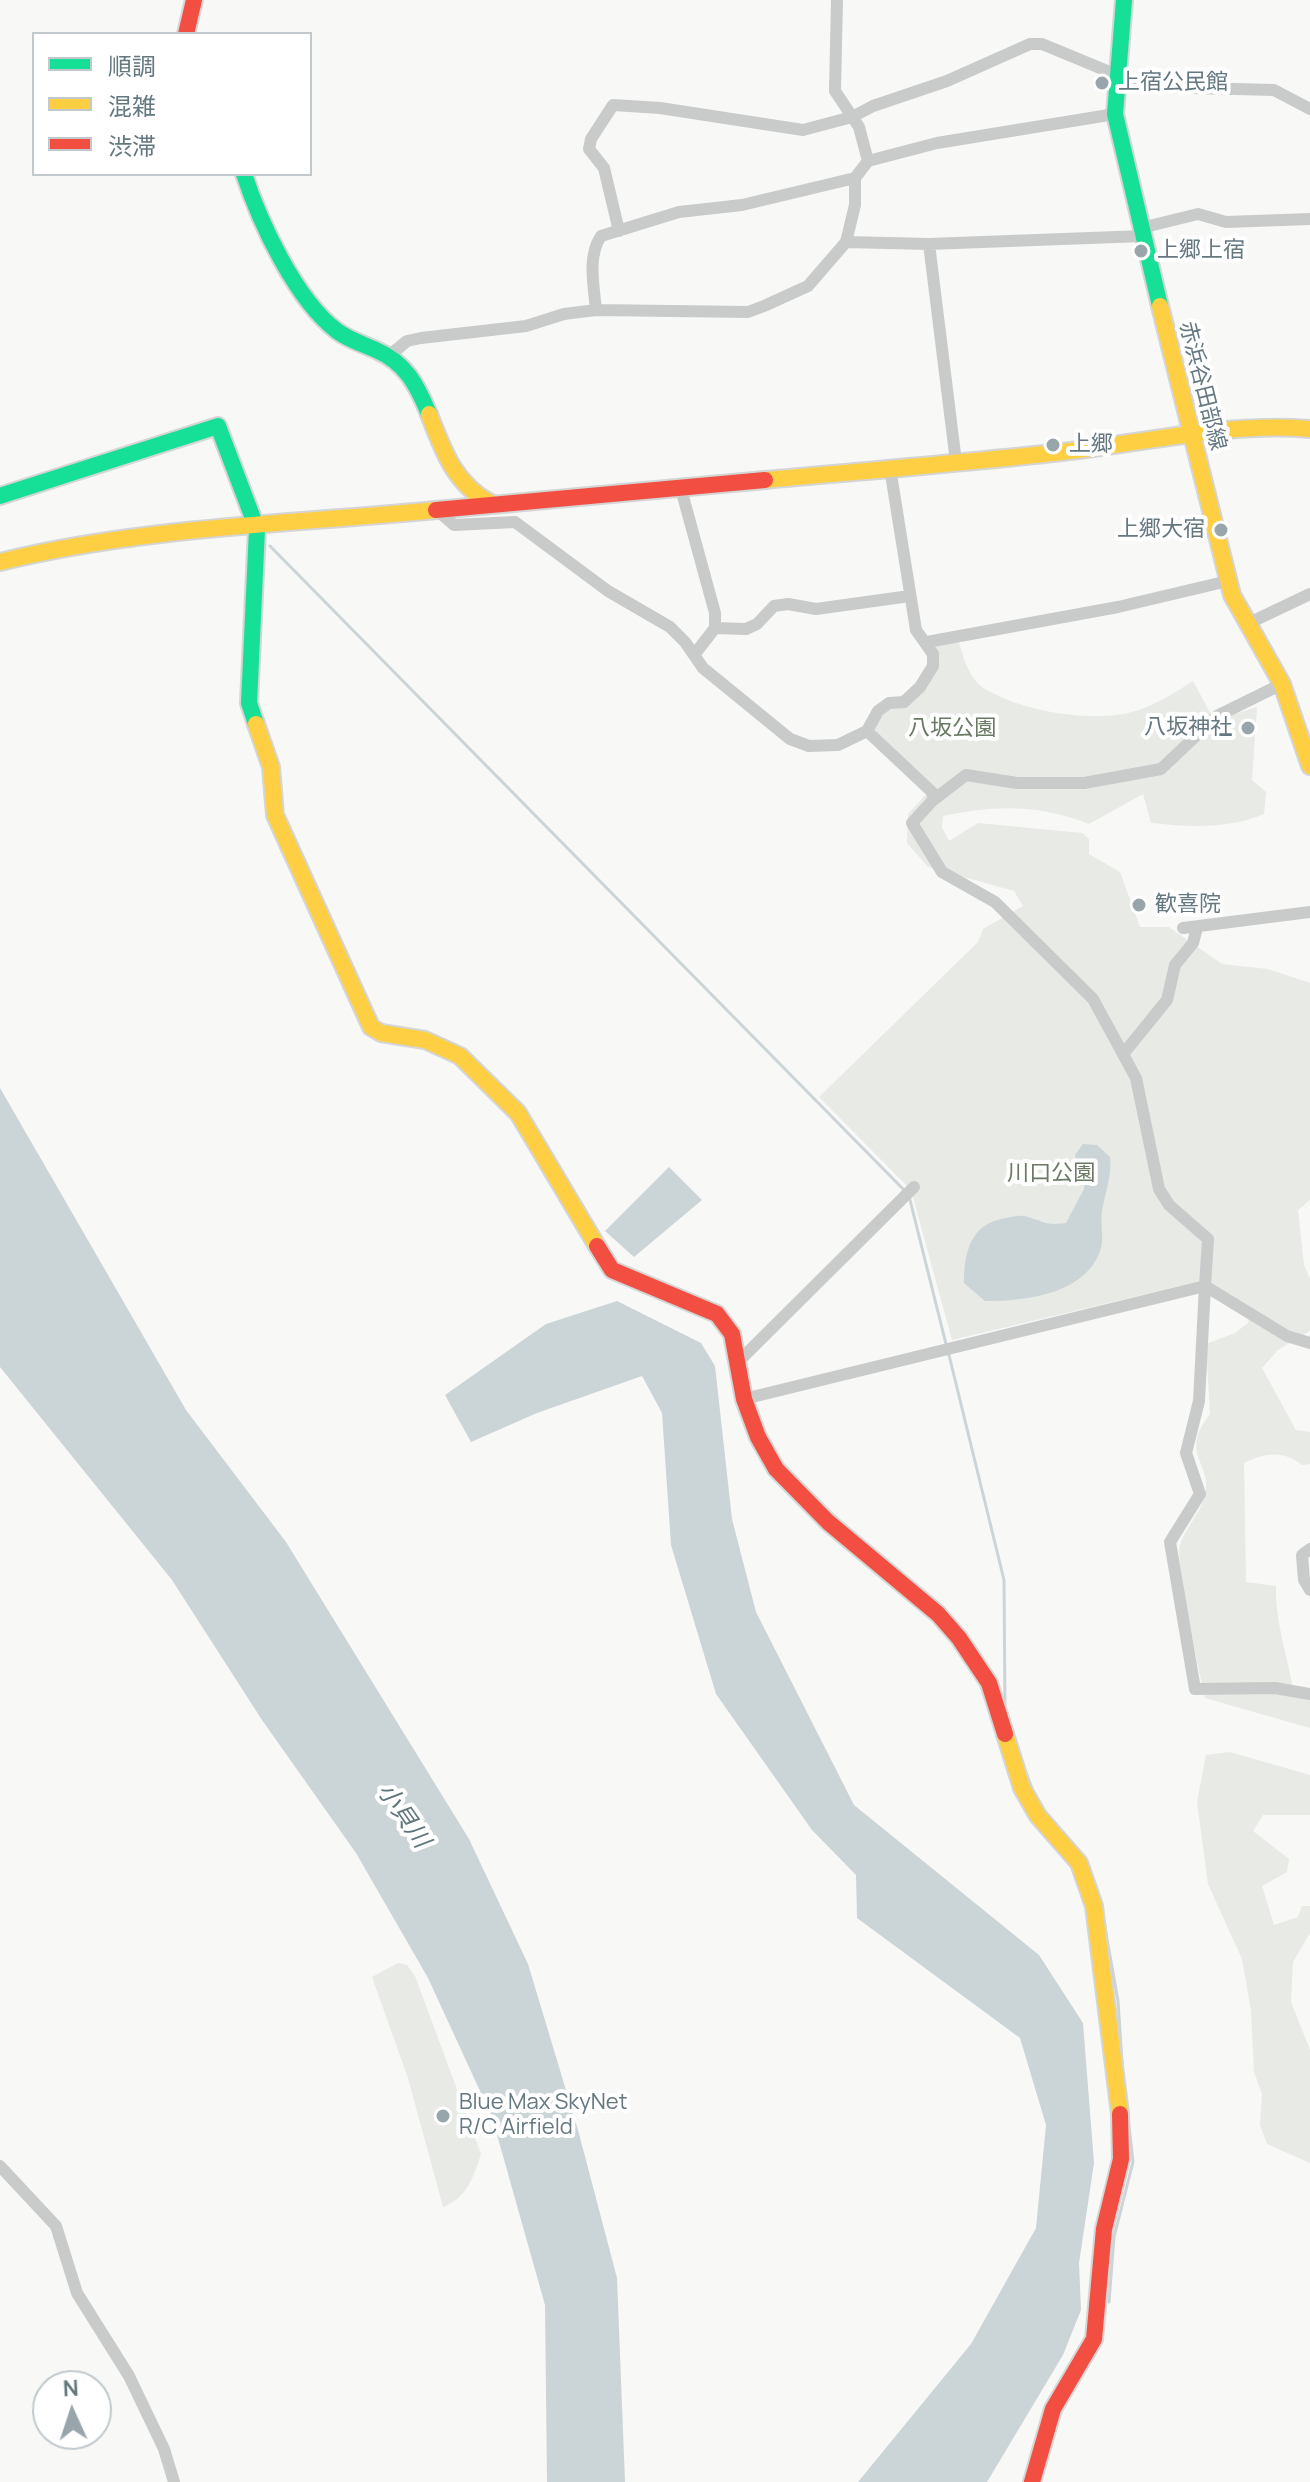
<!DOCTYPE html>
<html>
<head>
<meta charset="utf-8">
<style>
  body { margin:0 }
  #map { position:relative; width:1310px; height:2482px; overflow:hidden; background:#f8f8f7; font-family:Manrope,"Noto Sans JP",sans-serif }
  canvas { display:block }
  .legend { position:absolute; left:32px; top:32px; width:280px; height:144px; box-sizing:border-box; background:#fff; border:2px solid #c1c9cc; margin:0; padding:10px 14px; list-style:none; font-size:24px; color:#657880 }
  .legend li { display:flex; align-items:center; gap:16px; height:40px }
  .legend b { width:40px; border:2px solid #c1c9cc }
  .north { position:absolute; left:32px; top:2370px; width:80px; height:80px; box-sizing:border-box; background:#fff; border:2px solid #c1c9cc; border-radius:50%; rotate:357deg; font-size:22px; font-weight:700; line-height:32px; text-align:center; color:#657880 }
  .north::after { content:''; display:block; margin:auto; width:28px; height:36px; background:#98a5aa; clip-path:polygon(50% 0,100% 100%,50% 72%,0 100%) }
</style>
</head>
<body>
<div id="map">
<canvas width="1310" height="2482"></canvas>
<ul class="legend">
<li><b style="height:10px;background:#16e098"></b>順調</li>
<li><b style="height:10px;background:#ffcf43"></b>混雑</li>
<li><b style="height:10px;background:#f24e42"></b>渋滞</li>
</ul>
<div class="north">N</div>
</div>
<script>
const ctx = document.querySelector('canvas').getContext('2d');
ctx.lineJoin = 'round';
function paint(path, color) { ctx.fillStyle = color; ctx.fill(path, 'evenodd'); }
function strokePath(path, color, width, dash) { ctx.strokeStyle = color; ctx.lineWidth = width; ctx.lineCap = dash ? 'butt' : 'round'; ctx.setLineDash(dash || []); ctx.stroke(path); }
function write(font, color, halo, rows, align = 'center') {
  ctx.font = font + ' Manrope,"Noto Sans JP",sans-serif'; ctx.lineWidth = 8; ctx.setLineDash([]); ctx.textBaseline = 'middle'; ctx.strokeStyle = halo; ctx.fillStyle = color; for (const [text, x, y, turn = 0] of rows) {
    ctx.save(); ctx.translate(x, y); ctx.rotate((+turn || 0) * Math.PI / 180); ctx.textAlign = isNaN(turn) ? turn : align; if (halo) ctx.strokeText(text, 0, 0); ctx.fillText(text, 0, 0); ctx.restore();
  }
}
paint(new Path2D(`
  M959,642C963,658 970,680 985,689C1022,711 1086,722 1128,713C1151,708 1173,694 1193,681L1214,720L1257,707L1252,780L1266,792L1264,814C1229,829 1187,827 1151,823L1143,794L1089,824C1039,804 995,805 943,816L942,827L949,841L978,823L1082,833L1089,839V854L1120,872L1140,927H1169L1222,964L1268,969L1310,983V1200L1298,1210L1304,1265L1310,1279V1331L1278,1350L1262,1368L1296,1430L1310,1432V1464L1302,1465C1283,1450 1265,1453 1244,1463L1246,1582L1276,1586C1275,1624 1289,1659 1294,1696L1310,1699V1728L1205,1698C1200,1673 1175,1563 1180,1545C1185,1528 1201,1513 1205,1495C1213,1462 1178,1455 1210,1414L1206,1344L1235,1333L1248,1323L1250,1311L1205,1280L952,1340L911,1190L819,1097L978,942L983,929L1023,906L1014,891L928,867L907,843L908,814L930,790L867,731L878,711L904,702L937,656L935,645Z
  M1230,1752L1310,1775V1815H1263L1253,1831L1289,1859L1287,1872L1262,1886L1274,1925L1298,1917L1302,1906H1310V1933L1293,1962L1291,2002L1310,2050V2163L1267,2144L1260,2125L1262,2094L1254,2072L1251,2010L1242,1959L1208,1884L1197,1802L1206,1755Z
  M398,1963L407,1965L415,1976L481,2154C473,2178 467,2198 443,2207L408,2078L372,1977Z`), '#e7eae5');
paint(new Path2D(`
  M0,1088L186,1410L286,1542L469,1839L528,1964L578,2130L617,2278L625,2482H547L545,2305L492,2117L428,1978L356,1853L262,1720L172,1580L0,1367Z
  M1083,1144L1097,1145L1110,1157C1112,1177 1105,1192 1102,1211C1100,1223 1104,1238 1101,1248C1087,1295 1024,1301 985,1301L964,1283C964,1252 971,1223 1006,1218C1012,1217 1019,1215 1024,1216C1044,1221 1044,1226 1066,1223L1084,1189L1085,1177L1078,1170L1075,1155Z
  M669,1167L702,1200L634,1257L605,1231Z
  M617,1301L701,1343L715,1366L732,1519L756,1612L854,1805L1039,1955L1083,2023L1094,2163L1079,2263L1081,2310L1063,2355L987,2482H858L971,2344L1036,2228L1046,2125L1020,2038L857,1918L856,1875L812,1830L716,1694L671,1545L662,1413L642,1376L537,1413L471,1442L445,1395L546,1324Z`), '#cbd4d6');
strokePath(new Path2D(`
  M270,546L904,1190
  M909,1196L946,1344
  M948,1351L1004,1580L1005,1709
  M1023,1765L1035,1796
  M1043,1809L1074,1846
  M1090,1873L1101,1903
  M1104,1922L1118,2001L1122,2062
  M1109,2302L1114,2237L1133,2162L1128,2117`), '#cbd4d6', 3);
const fast = new Path2D(`
  M1124,0L1115,114L1160,306
  M244,174C260,223 296,300 337,331C349,340 363,344 376,350C406,363 417,385 429,414
  M0,496L218,426L257,529L249,703L256,724`);
const slow = new Path2D(`
  M1160,306L1232,595L1282,684L1310,766
  M429,414C443,451 455,485 492,504
  M765,480C864,471 963,463 1062,452C1145,443 1227,422 1310,429
  M0,562C139,527 293,524 436,510
  M256,724L271,767L275,815L371,1027L381,1033L425,1040L460,1056L518,1113L597,1246
  M1005,1734L1022,1788L1038,1816L1079,1863L1094,1906L1120,2114`);
const jam = new Path2D(`
  M186,34L194,0
  M436,510L765,480
  M597,1246L612,1270L717,1314L732,1334L744,1399L758,1437L776,1469L828,1522L938,1614L959,1638L989,1683L1005,1734
  M1032,2482L1053,2409L1094,2339L1104,2229L1121,2159L1120,2114`);
strokePath(fast, '#d4d5d5', 20);
strokePath(slow, '#d4d5d5', 20);
strokePath(jam, '#d4d5d5', 20);
strokePath(new Path2D(`
  M837,0L835,91L859,127L868,161
  M1115,86L1274,90L1310,109
  M1141,228L1198,214L1226,222L1310,219
  M619,231L604,168L589,149L591,139L613,105L660,108L803,130L852,117L873,106L947,81L1030,44H1042L1117,75
  M846,242L929,244L1143,236
  M929,244L956,462
  M596,310C594,286 587,257 601,236L679,212L742,205L855,178
  M390,355L407,341L421,338L526,326L564,314L596,310L748,312L764,306L808,286L846,242L855,205V178L868,161L937,143L1115,114
  M681,489L715,613V628L694,655
  M438,511L454,525L515,522L608,591L670,627L685,642L703,668L790,739L809,746L838,745L867,731L878,711L889,703L904,702L920,687L933,666V654L916,630L890,468
  M1247,624L1310,594
  M715,628L746,629L757,624L774,606L788,604L816,609L910,596
  M927,642L1118,607L1228,581
  M867,731L933,793V800L912,823L942,872L995,902L1093,999L1136,1078L1159,1189L1169,1205L1208,1239L1205,1286L1287,1336L1310,1343
  M932,801L966,775L1017,783H1084L1161,769L1217,716L1282,684
  M1183,928L1310,912
  M1124,1053L1167,1000L1175,965L1193,943L1197,928
  M739,1361L914,1187
  M744,1399L1205,1286L1199,1401L1186,1453L1200,1494L1170,1542L1195,1689L1275,1688L1310,1694
  M1310,1549L1302,1555L1304,1580L1310,1590
  M0,2166L56,2226L77,2293L129,2376L164,2449L174,2482`), '#c9cbcb', 12);
strokePath(fast, '#16e098', 16);
strokePath(slow, '#ffcf43', 16);
strokePath(jam, '#f24e42', 16);
for (const [x, y, r, color] of [
  [1102,83,8,"#98a5aa"],
  [1141,251,8,"#98a5aa"],
  [1053,445,8,"#98a5aa"],
  [1221,530,8,"#98a5aa"],
  [1248,728,8,"#98a5aa"],
  [1139,905,8,"#98a5aa"],
  [443,2116,8,"#98a5aa"]
]) { const dot = new Path2D(); dot.arc(x, y, r, 0, 2 * Math.PI); ctx.fillStyle = color; ctx.fill(dot); strokePath(dot, '#fff', 3); }
write('22px', '#657880', '#fff', [
  ["上宿公民館",1118,83],
  ["上郷上宿",1157,251],
  ["上郷",1069,445],
  ["上郷大宿",1205,530,"right"],
  ["八坂神社",1232,728,"right"],
  ["歓喜院",1155,905],
  ["Blue Max SkyNet",459,2103],
  ["R/C Airfield",459,2128]
], 'left');
write('22px', '#657880', '#fff', [
  ["赤浜谷田部線",1202,386,76]
]);
write('22px', '#697963', '#fff', [
  ["八坂公園",952,729],
  ["川口公園",1051,1174]
]);
write('italic 24px', '#5f767b', '#fff', [
  ["小貝川",403,1816,55]
]);
</script>
</body>
</html>
